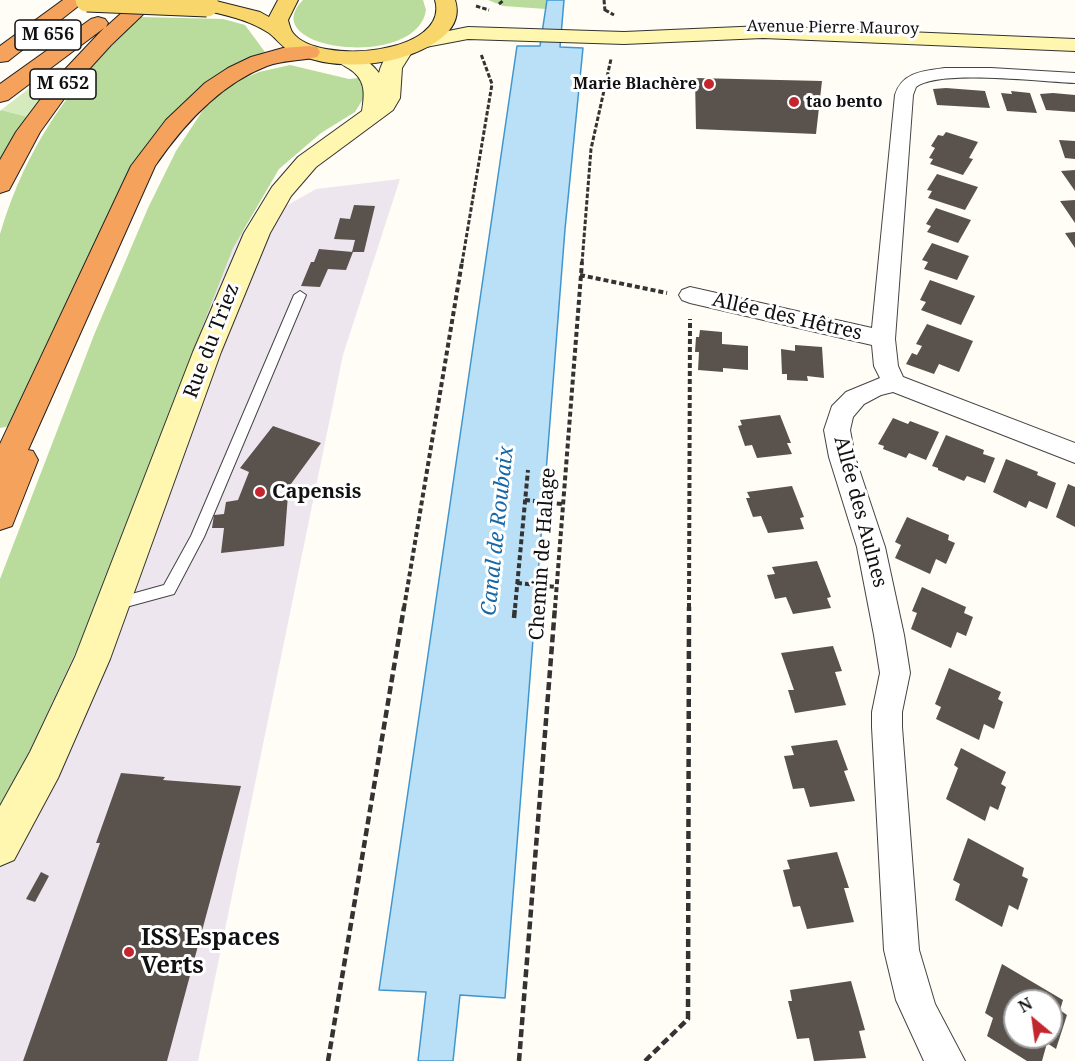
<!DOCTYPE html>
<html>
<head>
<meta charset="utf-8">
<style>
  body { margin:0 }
  #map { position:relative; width:1075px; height:1061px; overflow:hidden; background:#fffdf5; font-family:"Noto Serif",serif }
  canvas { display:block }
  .north { position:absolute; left:1003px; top:989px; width:60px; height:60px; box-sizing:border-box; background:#fff; border:2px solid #a0a0a0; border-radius:50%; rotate:331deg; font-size:16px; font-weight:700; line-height:24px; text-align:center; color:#111 }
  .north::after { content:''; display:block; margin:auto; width:21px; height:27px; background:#c4262e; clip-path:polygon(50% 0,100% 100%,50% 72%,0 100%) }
</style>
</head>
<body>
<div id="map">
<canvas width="1075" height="1061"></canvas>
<div class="north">N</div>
</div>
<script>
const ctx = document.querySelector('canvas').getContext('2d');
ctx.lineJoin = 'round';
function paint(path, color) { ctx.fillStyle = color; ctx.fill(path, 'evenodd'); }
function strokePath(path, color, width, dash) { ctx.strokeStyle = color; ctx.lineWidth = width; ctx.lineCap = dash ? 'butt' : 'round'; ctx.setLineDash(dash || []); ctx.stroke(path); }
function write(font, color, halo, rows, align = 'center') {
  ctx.font = font + ' "Noto Serif",serif'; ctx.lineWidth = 6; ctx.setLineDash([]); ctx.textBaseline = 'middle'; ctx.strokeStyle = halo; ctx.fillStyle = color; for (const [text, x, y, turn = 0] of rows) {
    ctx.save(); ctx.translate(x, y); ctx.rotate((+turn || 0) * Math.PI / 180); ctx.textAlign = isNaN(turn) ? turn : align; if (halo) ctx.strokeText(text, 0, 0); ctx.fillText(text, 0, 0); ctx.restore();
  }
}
paint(new Path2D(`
  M400,179L343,355L198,1061H0V704L217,245L316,189Z`), '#eee6ef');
paint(new Path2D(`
  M57,67L65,68L28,117L1,110Z`), '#d5ebbd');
paint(new Path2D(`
  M303,0H423L426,10C417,71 253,50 303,0Z
  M488,0H547L546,9L503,6Z
  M140,17L223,19L245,25L265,52L243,61L208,81L168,117L128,172L10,426L0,428V234C27,143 73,82 140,17Z
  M290,65L349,79L358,78L365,85V96L355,112L321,133L279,169L233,248L177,392L105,589L16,780L0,807V579L94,335L148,208L176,151L209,101L231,84L259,72Z
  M1,110L28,117L0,164V111Z`), '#b9dc9c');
const water = new Path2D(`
  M547,0H564L560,47L583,48L565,229L505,998L460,995L453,1061H418L426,992L379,990L517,46H540Z`);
paint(water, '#b9e0f7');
strokePath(water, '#3f96cf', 1.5);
paint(new Path2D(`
  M695,78L822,81L816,134L696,129Z
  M946,88L985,91L990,108L937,105L933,89Z
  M1011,91L1030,93L1037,113L1007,111L1001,93L1012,94Z
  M1053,93L1075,95V112L1046,110L1040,94Z
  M946,132L978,142L969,158L973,159L963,175L930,164L933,159L929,158L935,148L931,146L938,135L943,136Z
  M1059,140L1075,141V159L1065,158Z
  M1075,170V191L1061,171Z
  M937,174L978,187L965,210L928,198L932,191L927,190Z
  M1075,200V223L1060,201Z
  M354,205L375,206L364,252H352L355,240L334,239L340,218L350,219Z
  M936,208L971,220L958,243L927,232L931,226L926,224Z
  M1075,232V248L1065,233Z
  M932,243L969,256L957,280L924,269L928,262L922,260Z
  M319,249L353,252L346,270L328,269L320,287L301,286L311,262H314Z
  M930,280L975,296L961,325L921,310L926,302L920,300Z
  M927,324L973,341L959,372L939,364L934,374L906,364L912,353L917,355L922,346L916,344Z
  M700,330L722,332V344L748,346V370L723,368V372L698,370L699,352H695L696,337H699Z
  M795,345L822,347L824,378L807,376L808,381L787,380V374H782L781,349L795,351Z
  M780,415L791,443H787L792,454L757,458L752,445L745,446L738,426L742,425L740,420Z
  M893,418L908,424L910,421L939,432L926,460L909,453L906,458L883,449L884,446L878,444Z
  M273,426L321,443L288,488L281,485L276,497L288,495L284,546L221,553L224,528H212L214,515L224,514L226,502L238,500L249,472L240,468Z
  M946,435L984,450L983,454L995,458L985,483L967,476L964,481L938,470V468L932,466Z
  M1006,459L1038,472L1037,475L1056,483L1047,509L1029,501L1026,508L993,492Z
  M1068,484L1075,487V527L1056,517Z
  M792,486L804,517L800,518L804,529L768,533L761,516L753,517L746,498H750L747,492Z
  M907,517L949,535L948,540L955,543L946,564L936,559L930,574L895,558L901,545L895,542Z
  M817,561L831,597L827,598L831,608L793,614L786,597L775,599L767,575L775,574L772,567Z
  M922,587L966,607L964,613L973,617L966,636L957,632L951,648L911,629L917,613L912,611Z
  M833,646L842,671L835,672L846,705L795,713L788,690H794L781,653Z
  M949,668L1001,692L998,699L1003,702L994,729L984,724L979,740L936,719L941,707L935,704Z
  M837,740L848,770L844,771L855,801L810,807L804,788L793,789L784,756L794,755L791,746Z
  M961,748L1006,772L1001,784L1006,787L998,810L990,806L985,821L946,799L958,768L954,765Z
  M121,773L165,777L163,780L241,786L167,1061H23L100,843H96Z
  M968,838L1024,868L1022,876L1028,879L1018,910L1009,905L1002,927L955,900L960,884L953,880Z
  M837,852L849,888H844L854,922L807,929L800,906L793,907L783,870L790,869L787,860Z
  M41,872L49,876L35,902L26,899Z
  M1002,964L1063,1000L1060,1010L1067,1015L1056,1049L1047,1043L1042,1061H1027L987,1036L993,1018L985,1013ZM1015,1001H1051V1037H1015Z
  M851,981L865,1030L859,1031L866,1058L814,1061L809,1038L797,1039L788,1001H792L790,990Z`), '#5a524d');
const lane = new Path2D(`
  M300,291L306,295L204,537L174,594L115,610L110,608L108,604L110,600L164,585L191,536L294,295Z`);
const street = new Path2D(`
  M945,68H991L1075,73V83C1043,82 939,69 916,87L913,95L895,339L898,366L903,377L1075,443V463L893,392L881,395L864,404L853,417L850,430L855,457L885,547L904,635L910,673L902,712V727L919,950L935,1004L965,1061H924L896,1000L884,950L872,727V712L880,673L874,635L857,547L829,457L824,430L832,406L846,392L880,378L874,366L872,345L690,303L682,300L679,295L682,290L690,287L872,328L895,95C902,72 923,71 945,68Z`);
const secondary = new Path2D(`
  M763,26L1075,39V51L763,38L624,44L468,39L426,47L419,45L415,41L419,37L468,27L624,32Z
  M401,46L409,47L412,52L402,68L400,98L393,110L316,167L291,196L270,233L221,352L110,659L58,778L14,860L0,866V806L30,752L75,657L193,352L244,233L272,187L298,157L362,111C365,93 366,79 348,68C343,65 340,64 336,59L339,54C355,50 370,61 379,73C382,61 389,49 401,46Z`);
const primary = new Path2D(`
  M212,0L260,12L269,17L278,0H298L288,20C289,24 291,31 293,33C318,66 451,54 435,0H455C461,18 451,32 436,42C397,67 337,72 294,53C283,49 277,39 269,33C248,19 224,15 200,9L197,5L200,1Z`);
const highway = new Path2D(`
  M63,0H86L8,61L0,62V46Z
  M136,0H158L111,45L71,89L40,132L9,190L0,193V160L16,132L55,80L104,28L8,100L0,102V84L91,19L98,17L105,19L108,23L106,27Z
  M309,46L317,47L320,52L317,57C300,61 283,60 267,66C220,84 183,125 155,166L28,450L33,451L38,460L12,526L0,530V444L131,166L166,120L205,83L228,68L251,57L283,48Z`);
strokePath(lane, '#444', 2);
strokePath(street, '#444', 2);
strokePath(secondary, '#333', 2);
strokePath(primary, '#222', 2);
strokePath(highway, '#222', 2);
strokePath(new Path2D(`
  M604,0L605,11
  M499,4L504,0
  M476,6L489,10
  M605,10L614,15
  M462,263L492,84L481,54
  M582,263L591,149L611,59`), '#333', 3, [4.5, 2]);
strokePath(new Path2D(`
  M580,275L667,293
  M525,500L562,504
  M517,583L556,587
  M404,608L462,262
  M515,608L528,470
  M555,608L582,262
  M689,608L690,319`), '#333', 4, [5, 3]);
strokePath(new Path2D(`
  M514,618L515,607
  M328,1061L404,607
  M519,1061L555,607
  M645,1061L688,1019L689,607`), '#333', 4.5, [8, 4]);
paint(lane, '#fff');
paint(street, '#fff');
paint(secondary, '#fff6b0');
paint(primary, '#f9d66b');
paint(highway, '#f5a25d');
const primaryBridge = new Path2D(`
  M87,0L207,5`);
strokePath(primaryBridge, '#222', 25, []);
strokePath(primaryBridge, '#f9d66b', 23);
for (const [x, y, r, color] of [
  [709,84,6,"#c4262e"],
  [794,102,6,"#c4262e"],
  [260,492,6,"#c4262e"],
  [129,952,6,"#c4262e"]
]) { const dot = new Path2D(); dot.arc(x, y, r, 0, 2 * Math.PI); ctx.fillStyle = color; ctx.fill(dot); strokePath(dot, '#fff', 2); }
write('16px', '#111', '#fff', [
  ["Avenue Pierre Mauroy",833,28,1]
]);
write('bold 16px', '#111', '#fff', [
  ["Marie Blachère",697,84],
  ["tao bento",806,102,"left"]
], 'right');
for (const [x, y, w] of [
  [48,35,66],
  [63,84,66]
]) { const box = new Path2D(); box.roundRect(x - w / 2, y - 15, w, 30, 4.5); ctx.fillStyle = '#fff'; ctx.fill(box); strokePath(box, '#111', 1.5); }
write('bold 18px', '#111', null, [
  ["M 656",48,35],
  ["M 652",63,84]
]);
write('20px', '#111', '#fff', [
  ["Allée des Hêtres",787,317,13],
  ["Rue du Triez",212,341,-69],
  ["Allée des Aulnes",860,512,75],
  ["Chemin de Halage",543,554,-86]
]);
write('bold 20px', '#111', '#fff', [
  ["Capensis",272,492]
], 'left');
write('italic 21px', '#1768a6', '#fff', [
  ["Canal de Roubaix",498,531,-84]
]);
write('bold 24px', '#111', '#fff', [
  ["ISS Espaces",141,938],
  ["Verts",141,966]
], 'left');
</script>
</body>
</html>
